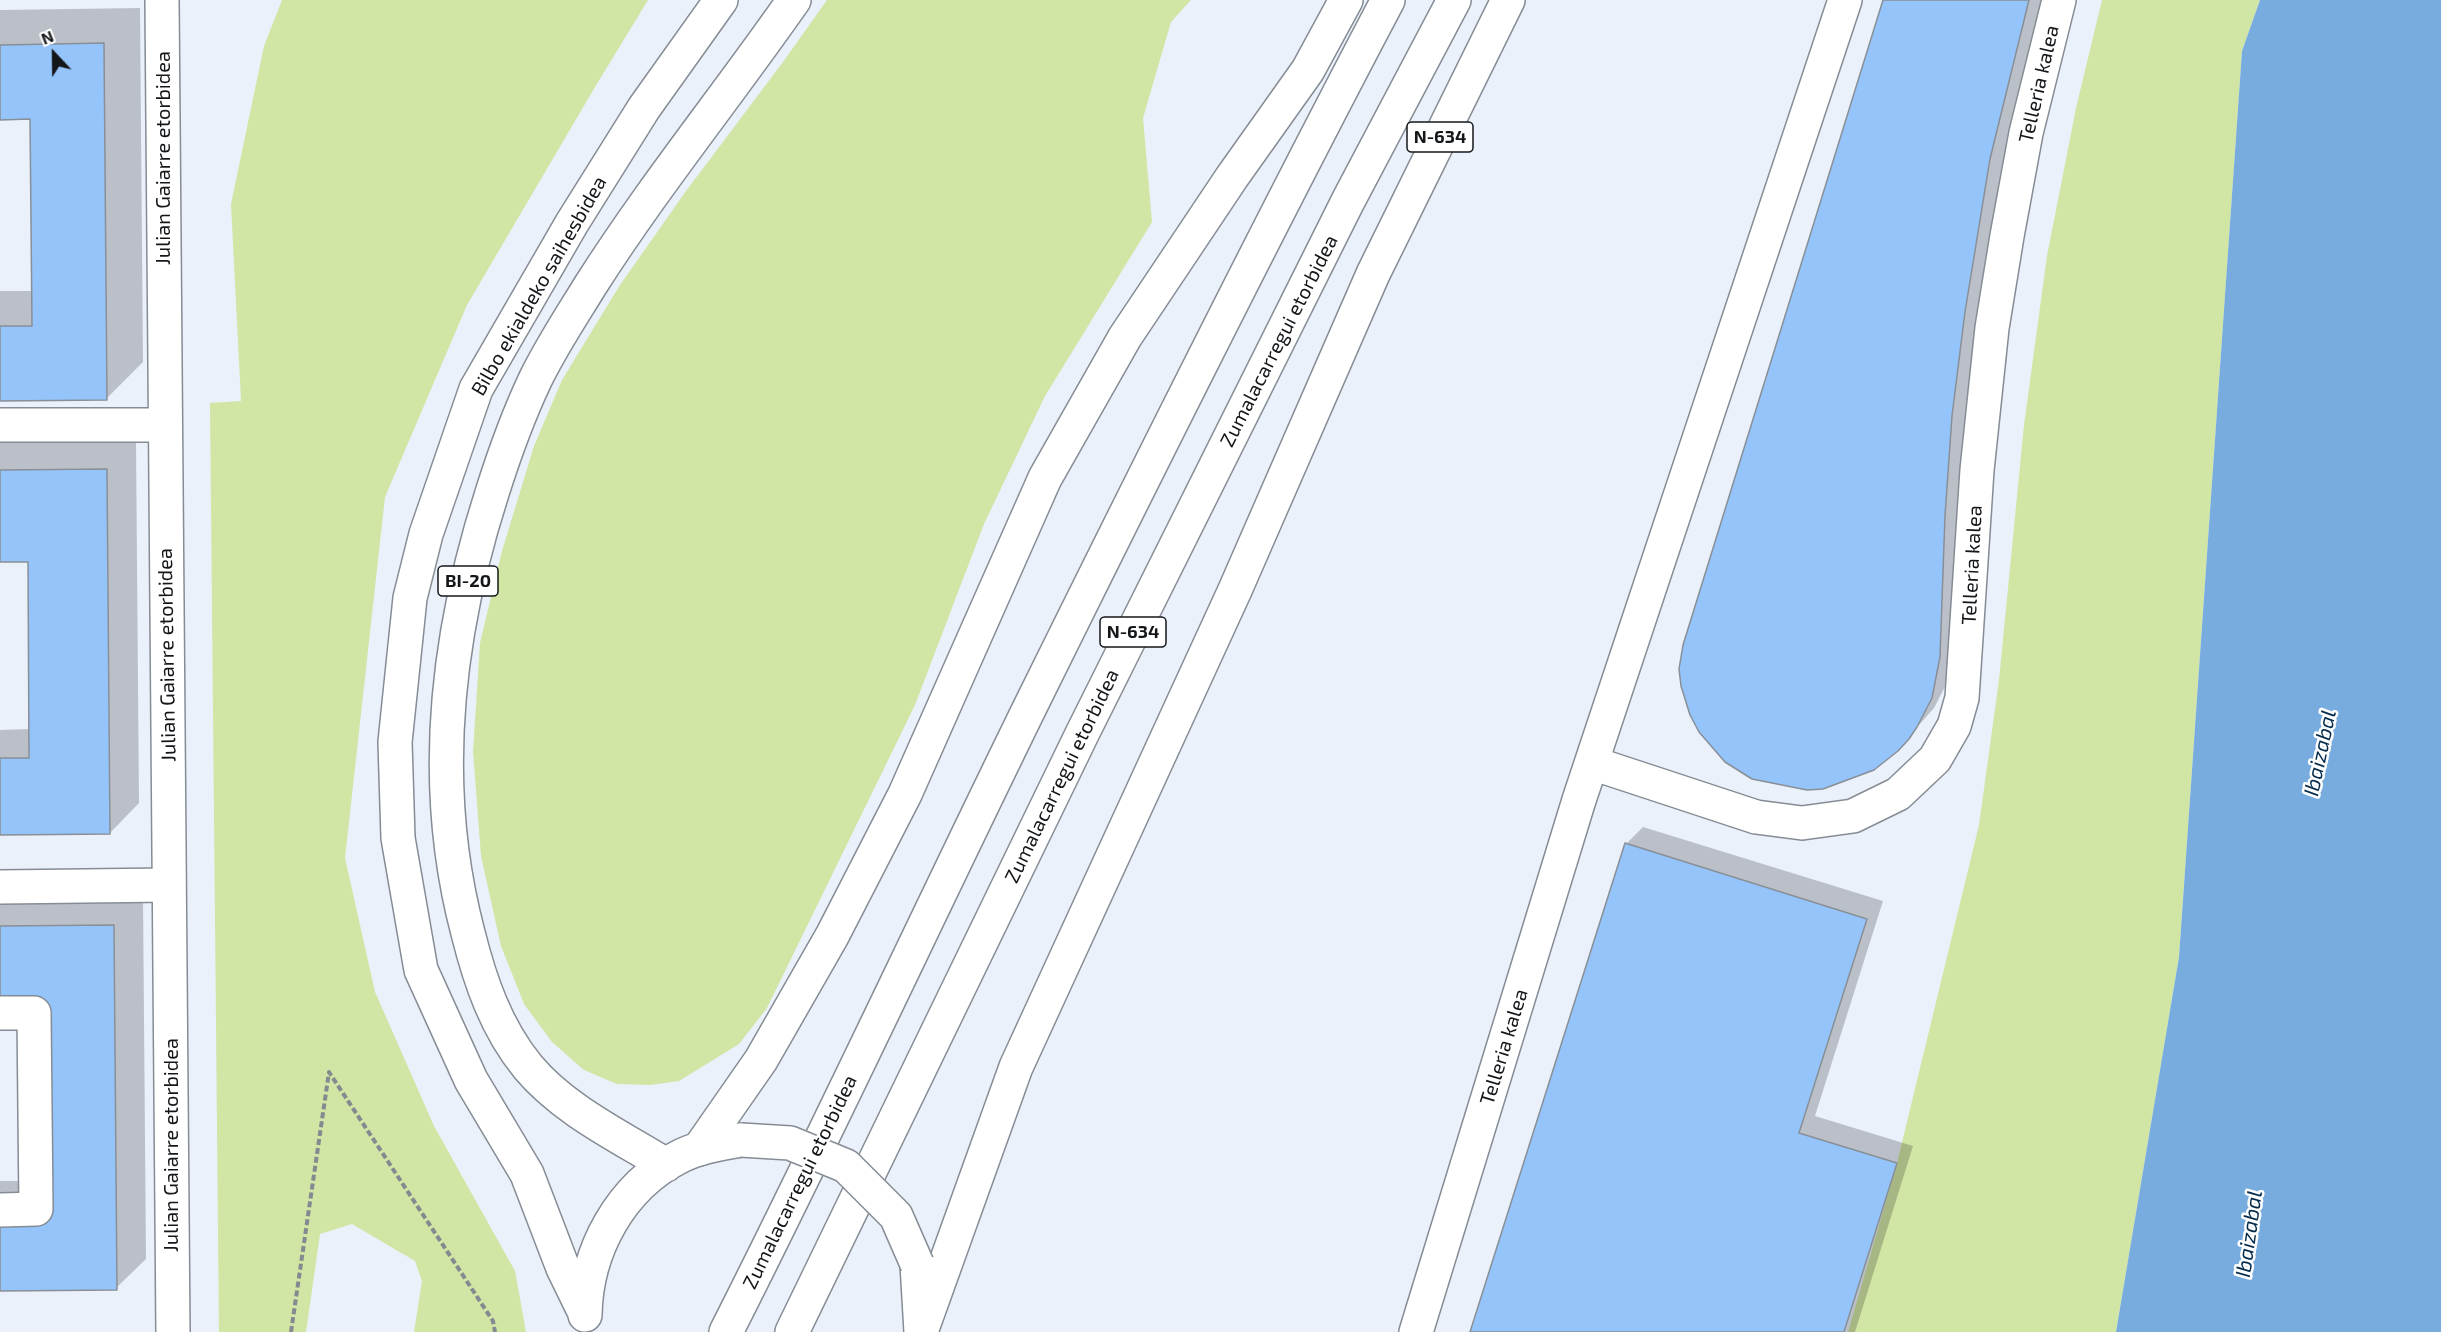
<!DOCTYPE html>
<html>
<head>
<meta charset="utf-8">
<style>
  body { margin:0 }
  #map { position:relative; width:2441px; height:1332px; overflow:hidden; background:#eaf1fa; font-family:"Exo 2",sans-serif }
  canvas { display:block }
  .north { position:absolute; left:24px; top:24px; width:60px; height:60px; -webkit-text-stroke:4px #fff; paint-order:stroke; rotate:338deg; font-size:16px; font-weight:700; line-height:24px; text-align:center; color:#14171a }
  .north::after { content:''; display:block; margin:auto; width:21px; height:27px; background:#14171a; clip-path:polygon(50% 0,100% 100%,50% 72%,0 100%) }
</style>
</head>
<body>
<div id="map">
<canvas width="2441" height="1332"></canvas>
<div class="north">N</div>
</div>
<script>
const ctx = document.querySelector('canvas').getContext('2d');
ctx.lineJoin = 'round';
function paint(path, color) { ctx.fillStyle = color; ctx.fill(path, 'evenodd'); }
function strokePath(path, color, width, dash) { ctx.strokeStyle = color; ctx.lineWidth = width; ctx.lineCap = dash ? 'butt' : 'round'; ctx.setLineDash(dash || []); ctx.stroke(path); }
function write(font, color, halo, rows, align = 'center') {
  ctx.font = font + ' "Exo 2",sans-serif'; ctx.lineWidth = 5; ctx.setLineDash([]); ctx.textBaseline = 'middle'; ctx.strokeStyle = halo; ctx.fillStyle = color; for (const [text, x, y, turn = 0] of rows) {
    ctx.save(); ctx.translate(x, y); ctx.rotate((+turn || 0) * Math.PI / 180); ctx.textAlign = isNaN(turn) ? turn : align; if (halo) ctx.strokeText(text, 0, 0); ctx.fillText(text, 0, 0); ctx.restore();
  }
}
paint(new Path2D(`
  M282,0H648L595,87L467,305L385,497L345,858L375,992L434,1126L515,1271L526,1332H414L422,1281L415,1261L352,1224L320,1234L306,1332H219L210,403L241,401L231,204L264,46Z
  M827,0H1191L1171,22L1143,118L1152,222L1045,396L984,524L915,705L767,1008L739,1044L679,1081L650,1085L617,1084L584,1070L552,1042L524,1004L501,946L481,856L473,752L480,643L502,551L534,446L562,380L620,285L686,191L783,62Z
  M2102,0H2260L2242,51L2179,957L2116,1332H1848L1897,1163L1979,825L1999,680L2024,425L2047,256L2076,108Z`), '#d1e5a4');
paint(new Path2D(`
  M2260,0H2441V1332H2116L2179,957L2242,51Z`), '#78acdf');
paint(new Path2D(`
  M1884,0H2041L2007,140L1990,238L1949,679L1934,708L1897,750L1807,789L1752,778Z
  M140,8L143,362L107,398L0,399V291H33L32,118H0V10Z
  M136,440L139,803L110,833L0,834V730L31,729L30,560L0,561V442Z
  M1643,827L1883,901L1815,1116L1913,1146L1855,1332H1472L1626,844Z
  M143,896L146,1259L116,1288L0,1289V1181H37L35,1012H0V897Z`), '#0003');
const building = new Path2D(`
  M1883,0H2029L1990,159L1965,312L1952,416L1945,516L1940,657L1932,698L1917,727L1909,739L1898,751L1874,770L1823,789L1807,790L1752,779L1725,762L1699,732L1690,715L1681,686L1679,669L1683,645Z
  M104,43L107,400L0,401V326H32L30,119L0,120V45Z
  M107,469L110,834L0,835V758H29L28,562H0V470Z
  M1625,843L1867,919L1799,1133L1897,1163L1844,1332H1470Z
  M114,925L117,1290L0,1291V1210L36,1209L34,1013H0V926Z`);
paint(building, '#94c4fa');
strokePath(building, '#888f97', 1.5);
const minor = new Path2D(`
  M162,0L173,1332
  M0,425H165
  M1592,763L1756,817L1802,823L1853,816L1898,794L1935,759L1954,726L1962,698L1977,470L1992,328L2007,236L2026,133L2059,0
  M0,887L169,885
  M0,1013H34L36,1209L0,1210
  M1416,1332L1579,800L1845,0`);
const major = new Path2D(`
  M666,1165C619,1136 564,1110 528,1067C496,1028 480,981 468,933C429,786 446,636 492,493C504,455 518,416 535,380C551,347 571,317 590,286C653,187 727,96 794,0
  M917,1264L921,1332
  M585,1313L563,1268L527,1174L471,1080L421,970L398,838L395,742L410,598L426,534L476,389L572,223L644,108L721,0
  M585,1315C586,1251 620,1187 679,1157C698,1147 720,1144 741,1140`);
const highway = new Path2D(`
  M699,1149L761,1060L832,936L905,794L1045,478L1125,337L1232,177L1308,70L1346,0
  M922,1329L1016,1067L1235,590L1373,274L1508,0
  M726,1332C831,1125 928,915 1030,707C1147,470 1265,233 1388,0
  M792,1332L1082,734L1348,201L1454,0`);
strokePath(minor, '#858c94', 36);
strokePath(major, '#858c94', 36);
strokePath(highway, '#858c94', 36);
strokePath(new Path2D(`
  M291,1332L329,1072L493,1321L495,1332`), '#848a90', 4, [6, 3]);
strokePath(minor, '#fff', 33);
strokePath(major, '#fff', 33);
strokePath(highway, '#fff', 33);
const majorBridge = new Path2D(`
  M741,1140L790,1143L846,1166L896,1216L917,1264`);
strokePath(majorBridge, '#858c94', 36, []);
strokePath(majorBridge, '#fff', 33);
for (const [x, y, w] of [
  [1440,137,66],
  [468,581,60],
  [1133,632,66]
]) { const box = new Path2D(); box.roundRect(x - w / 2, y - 15, w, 30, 4.5); ctx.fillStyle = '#fff'; ctx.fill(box); strokePath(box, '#14171a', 1.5); }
write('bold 18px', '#14171a', null, [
  ["N-634",1440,137],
  ["BI-20",468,581],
  ["N-634",1133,632]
]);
write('20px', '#14171a', '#fff', [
  ["Telleria kalea",2039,84,-77],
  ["Julian Gaiarre etorbidea",163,158,-90],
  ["Bilbo ekialdeko saihesbidea",539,286,-60],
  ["Zumalacarregui etorbidea",1279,341,-63],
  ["Telleria kalea",1972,565,-87],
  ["Julian Gaiarre etorbidea",167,655,-91],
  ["Zumalacarregui etorbidea",1062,776,-64],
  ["Telleria kalea",1504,1047,-73],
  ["Julian Gaiarre etorbidea",171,1145,-90],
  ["Zumalacarregui etorbidea",800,1182,-64]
]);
write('italic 21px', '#042b4c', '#fff', [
  ["Ibaizabal",2320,753,-78],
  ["Ibaizabal",2249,1234,-82]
]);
</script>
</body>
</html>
